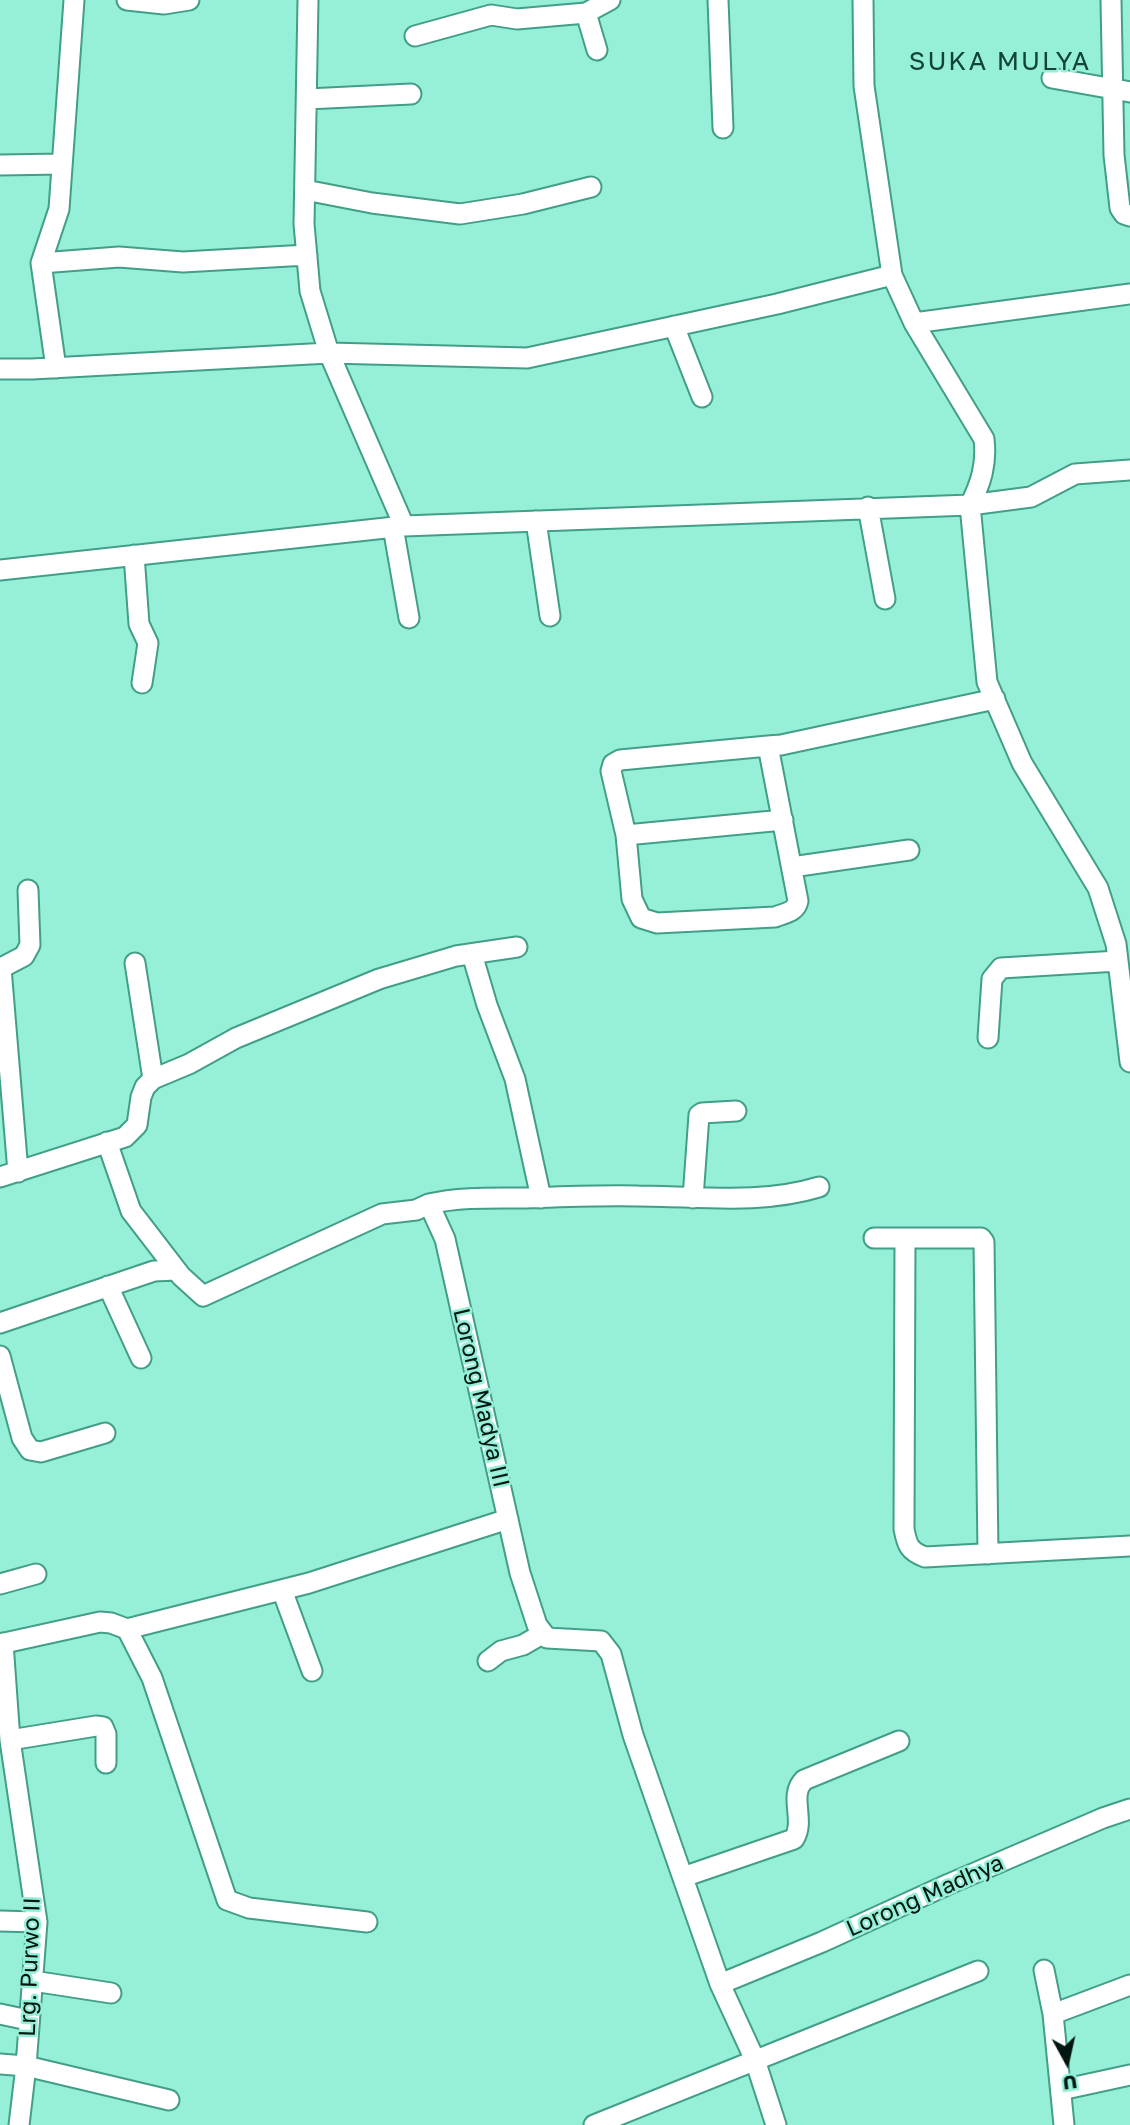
<!DOCTYPE html>
<html>
<head>
<meta charset="utf-8">
<style>
  body { margin:0 }
  #map { position:relative; width:1130px; height:2125px; overflow:hidden; background:#95f0d7; font-family:"Golos Text",sans-serif }
  canvas { display:block }
  .north { position:absolute; left:1032px; top:2027px; width:70px; height:70px; -webkit-text-stroke:5px #95f0d7; paint-order:stroke; rotate:172deg; font-size:19px; font-weight:700; line-height:28px; text-align:center; color:#001811 }
  .north::after { content:''; display:block; margin:auto; width:24px; height:32px; background:#001811; clip-path:polygon(50% 0,100% 100%,50% 72%,0 100%) }
</style>
</head>
<body>
<div id="map">
<canvas width="1130" height="2125"></canvas>
<div class="north">U</div>
</div>
<script>
const ctx = document.querySelector('canvas').getContext('2d');
ctx.lineJoin = 'round';
function strokePath(path, color, width, dash) { ctx.strokeStyle = color; ctx.lineWidth = width; ctx.lineCap = dash ? 'butt' : 'round'; ctx.setLineDash(dash || []); ctx.stroke(path); }
function write(font, color, halo, rows, align = 'center') {
  ctx.font = font + ' "Golos Text",sans-serif'; ctx.lineWidth = 5; ctx.setLineDash([]); ctx.textBaseline = 'middle'; ctx.strokeStyle = halo; ctx.fillStyle = color; for (const [text, x, y, turn = 0] of rows) {
    ctx.save(); ctx.translate(x, y); ctx.rotate((+turn || 0) * Math.PI / 180); ctx.textAlign = isNaN(turn) ? turn : align; if (halo) ctx.strokeText(text, 0, 0); ctx.fillText(text, 0, 0); ctx.restore();
  }
}
const minor = new Path2D(`
  M127,0L164,4L189,0
  M308,0L304,224L310,291L329,353L404,526
  M718,0L723,128
  M863,0L864,86L892,275L914,323L984,439C987,464 981,483 970,505
  M1111,0L1114,155L1120,208L1124,214L1130,216
  M415,36L491,15L517,19L586,13
  M597,50L586,13L610,0
  M1052,78L1130,92
  M307,99L411,94
  M0,165L62,164
  M305,190L372,203L460,214L523,204L591,187
  M41,263L119,257L183,262L307,255
  M914,323L1130,294
  M674,326L702,397
  M56,368L41,263L59,209L74,0
  M0,369H32L329,353L527,358L777,304L892,275
  M970,505L1031,497L1075,474L1130,470
  M868,507L885,599
  M536,521L550,616
  M393,527L409,618
  M134,555L139,624L148,643L142,683
  M0,570L404,526L970,505L987,682L1022,763L1098,888L1116,944L1130,1062
  M768,746L798,901C796,912 785,913 775,917L657,923L641,918L632,899L626,835L611,771L613,764L620,760L768,746L781,745L995,699
  M626,835L783,820
  M792,867L909,850
  M472,954L487,1005L515,1079L541,1198
  M135,963L153,1079
  M988,1038L992,979L1001,968L1118,961
  M107,1142L131,1211L181,1276L203,1296L382,1214L416,1210L429,1204L445,1239L520,1573L537,1625L547,1638L601,1641L611,1654L633,1735L720,1984L755,2060L776,2125
  M18,1172L1,968L24,956L30,945L28,890
  M0,1177L125,1137L137,1125L141,1097L145,1087L153,1079L189,1064L236,1038L379,979L456,956L517,947
  M693,1198L699,1115L702,1113L736,1111
  M429,1204C458,1197 491,1198 520,1198C559,1197 599,1195 638,1196C699,1196 760,1205 819,1187
  M874,1238H981L984,1242L988,1554
  M905,1238L904,1529C907,1545 909,1551 925,1557L1130,1546
  M108,1286L141,1358
  M0,1323L154,1271L176,1270
  M0,1356L22,1438L30,1450L41,1452L105,1433
  M0,1584L36,1574
  M282,1590L312,1671
  M127,1629L152,1678L227,1900L249,1908L367,1922
  M127,1629L309,1583L508,1519
  M3,1643L10,1740L37,1922L26,2066L19,2125
  M0,1644L100,1622L111,1623L127,1629
  M488,1661L501,1651L523,1645L542,1634
  M10,1740L96,1726L103,1727L106,1734V1763
  M683,1877L794,1839C806,1820 788,1796 804,1780L899,1741
  M0,1921L37,1922
  M1044,1970L1053,2014
  M33,1981L111,1993
  M720,1984L822,1942L949,1884L1103,1818L1130,1809
  M0,2014L28,2020
  M0,2064L26,2066L169,2100
  M1061,2090L1130,2075
  M594,2125L978,1971
  M1064,2125L1053,2014L1130,1985`);
strokePath(minor, '#429e88', 23);
strokePath(minor, '#fff', 19);
write('23px', '#001811', '#95f0d7', [
  ["Lorong Madya III",481,1398,77],
  ["Lorong Madhya",925,1896,-24],
  ["Lrg. Purwo II",30,1967,-88]
]);
ctx.letterSpacing = '2px';
write('26px', '#124438', '#95f0d7', [
  ["SUKA MULYA",1000,62]
]);
ctx.letterSpacing = '0px';
</script>
</body>
</html>
